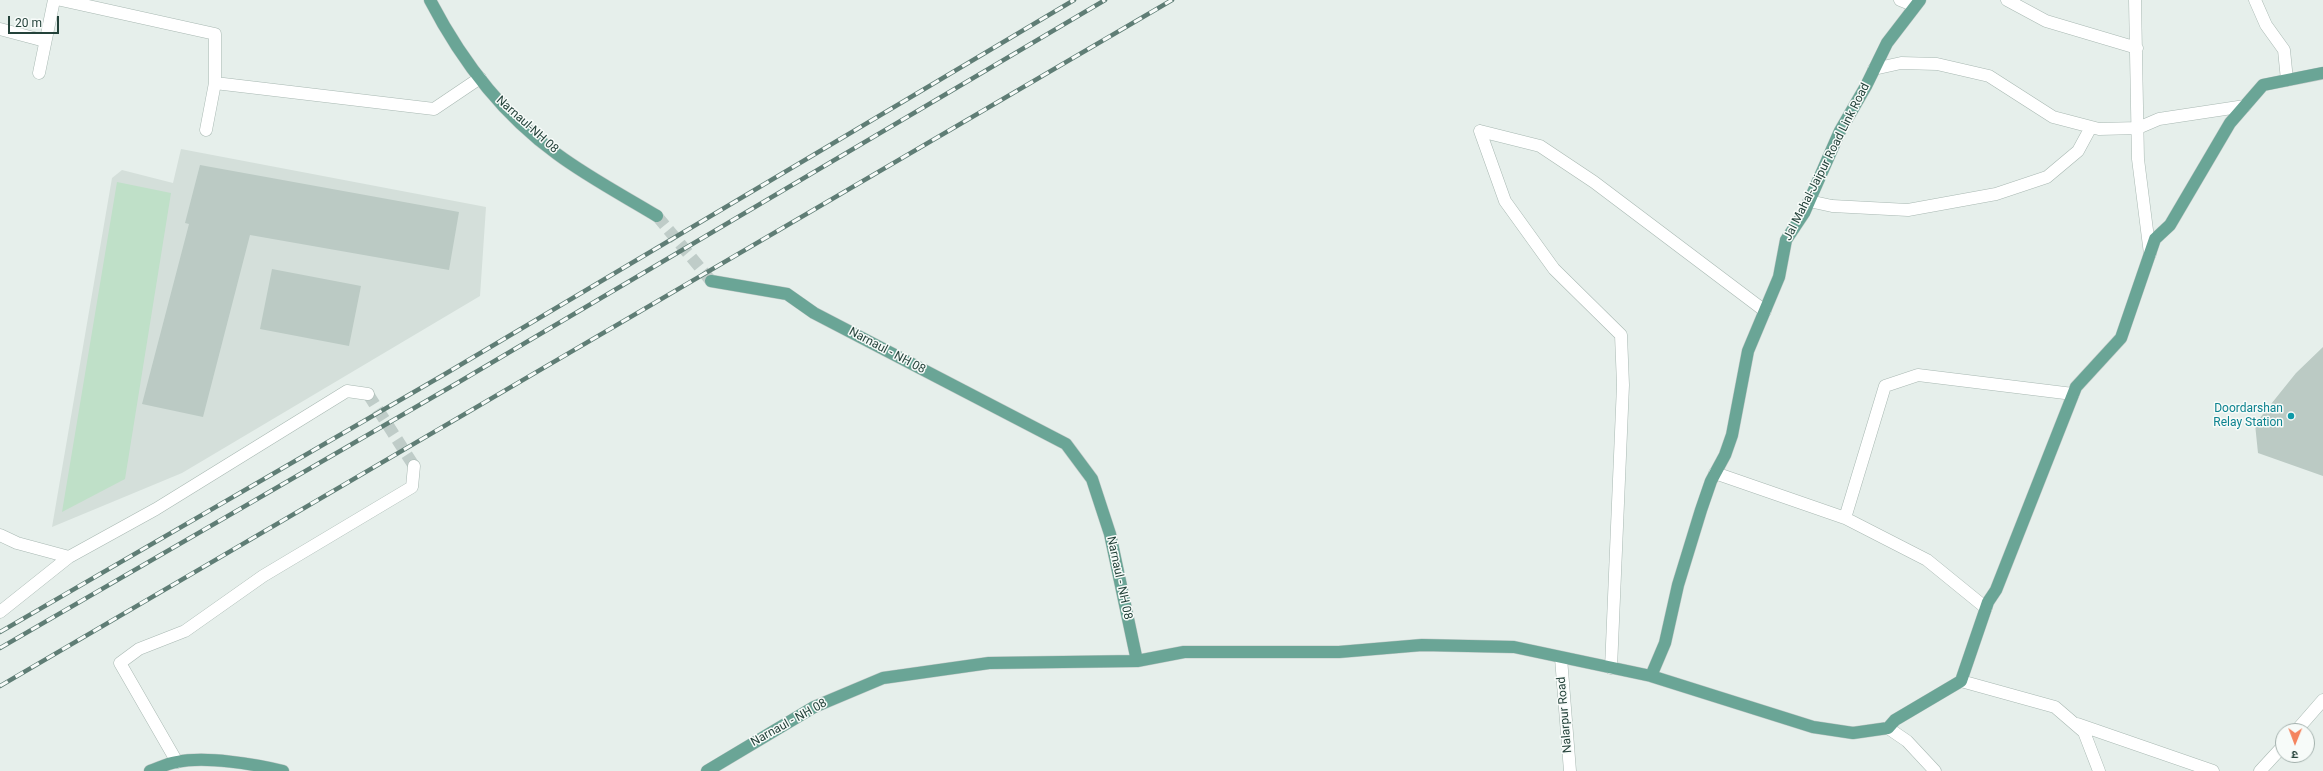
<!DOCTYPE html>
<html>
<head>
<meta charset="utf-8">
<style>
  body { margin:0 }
  #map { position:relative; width:2323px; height:771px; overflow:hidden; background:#e6efeb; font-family:Roboto,"Noto Sans Devanagari",sans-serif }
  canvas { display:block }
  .north { position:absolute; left:2275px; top:723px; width:40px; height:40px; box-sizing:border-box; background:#f7fbf9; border:1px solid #a3b1ad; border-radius:50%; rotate:181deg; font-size:11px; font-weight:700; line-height:16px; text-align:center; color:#24423a }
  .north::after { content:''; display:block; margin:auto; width:14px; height:18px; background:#f4845f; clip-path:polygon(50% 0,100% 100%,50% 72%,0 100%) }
  .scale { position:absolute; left:8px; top:16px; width:51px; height:18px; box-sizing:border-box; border:2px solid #24423a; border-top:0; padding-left:5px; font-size:12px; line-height:14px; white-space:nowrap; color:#24423a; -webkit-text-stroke:3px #f7fbf9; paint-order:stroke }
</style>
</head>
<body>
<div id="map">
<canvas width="2323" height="771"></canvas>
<div class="north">उ</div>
<div class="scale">20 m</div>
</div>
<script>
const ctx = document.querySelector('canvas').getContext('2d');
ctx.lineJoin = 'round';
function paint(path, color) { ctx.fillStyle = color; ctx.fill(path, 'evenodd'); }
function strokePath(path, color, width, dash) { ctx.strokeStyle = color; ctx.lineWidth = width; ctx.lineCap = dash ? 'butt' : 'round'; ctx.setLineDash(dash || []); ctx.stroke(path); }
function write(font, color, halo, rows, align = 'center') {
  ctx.font = font + ' Roboto,sans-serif'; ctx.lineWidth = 3; ctx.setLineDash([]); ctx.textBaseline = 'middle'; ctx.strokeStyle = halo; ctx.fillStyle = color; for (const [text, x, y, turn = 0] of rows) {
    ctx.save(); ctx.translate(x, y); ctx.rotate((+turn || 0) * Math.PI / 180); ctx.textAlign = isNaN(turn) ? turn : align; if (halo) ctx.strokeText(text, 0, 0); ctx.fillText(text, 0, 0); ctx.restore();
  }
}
paint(new Path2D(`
  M181,149L486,207L480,296L182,473L52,527L112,178L122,170L173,183Z`), '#d4dfda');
paint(new Path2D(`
  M117,182L171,193L125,479L62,512Z`), '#bfe0c8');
paint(new Path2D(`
  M200,165L459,212L449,270L250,235L203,417L142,404L189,224L185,223Z
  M272,269L361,286L349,346L260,329Z
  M2323,347V476L2258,453L2255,424L2296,373Z`), '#bbcac4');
strokePath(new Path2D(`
  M368,394L414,466`), '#bfccc8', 12, [12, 6]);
strokePath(new Path2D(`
  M657,216L711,281`), '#bfccc8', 12, [12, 6]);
const minor = new Path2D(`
  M61,0L215,34V83L206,130
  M1900,0L1915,6
  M2007,0L2046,21L2137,48
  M2135,0L2138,159L2150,254
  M2255,0L2266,25L2284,50L2287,80
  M0,29L45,41
  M1874,69L1901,63L1937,64L1989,76L2053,117L2099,129L2138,128L2159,119L2245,106
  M39,73L54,0
  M215,83L434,109L480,78
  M1480,131L1505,201L1554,269L1621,335L1623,385L1611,668
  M1480,131L1540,146L1594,182L1765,311
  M1809,201L1832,206L1908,210L1996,194L2047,177L2078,151L2091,127
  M1715,473L1845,518L1927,560L1986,608
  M1845,518L1885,386L1918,375L2073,394
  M0,535L17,543L69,557L156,509L347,391L368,394
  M0,612L69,557
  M1561,658L1570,771
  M1961,681L2055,707L2084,732L2099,771
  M2077,724L2213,771
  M1888,728L1907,741L1935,771
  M2296,731L2323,700
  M177,762L120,663L139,649L185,631L263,576L412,487L414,466
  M2260,771L2283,746`);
const major = new Path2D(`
  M430,0C461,60 502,114 557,154C588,177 624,196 657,216
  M711,281L787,294L814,313L1066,444L1092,479L1110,534L1137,661
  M1651,676L1665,643L1678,585L1701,510L1711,481L1725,455L1732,435L1748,351L1779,277L1786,240L1804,213L1840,131L1866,86L1887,43L1920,0
  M150,771C159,768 168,763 177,762C205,756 255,764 283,771
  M707,771L814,707L883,678L989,663L1137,661L1184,652H1339L1422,645L1514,647L1651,676L1813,727L1853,733L1888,728L1895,720L1961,681L1988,602L1996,590L2076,387L2121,338L2155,239L2170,225L2230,123L2263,85L2323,73`);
strokePath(minor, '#a8b8b2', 13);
strokePath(major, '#c2cac8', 13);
strokePath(minor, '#fff', 12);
strokePath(major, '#6aa596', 12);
const rail = new Path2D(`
  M0,632L445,374L1074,0
  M0,648L459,382L1105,0
  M0,686L1172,0`);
strokePath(rail, '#5f7d75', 4.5);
strokePath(rail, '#f7fbf9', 3, [9]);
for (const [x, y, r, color] of [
  [2291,416,4,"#0f9aa8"]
]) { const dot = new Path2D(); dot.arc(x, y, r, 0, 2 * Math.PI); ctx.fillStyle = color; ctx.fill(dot); strokePath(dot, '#f7fbf9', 1.5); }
write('12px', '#24423a', '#f7fbf9', [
  ["Narnaul-NH 08",527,125,42],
  ["Jal Mahal-Jaipur Road Link Road",1827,162,-63],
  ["Narnaul - NH 08",887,351,28],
  ["Narnaul - NH 08",1119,578,78],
  ["Nalarpur Road",1565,715,-95],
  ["Narnaul - NH 08",789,723,-29]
]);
write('12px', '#0d838f', '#f7fbf9', [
  ["Doordarshan",2283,409],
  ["Relay Station",2283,423]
], 'right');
</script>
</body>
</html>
